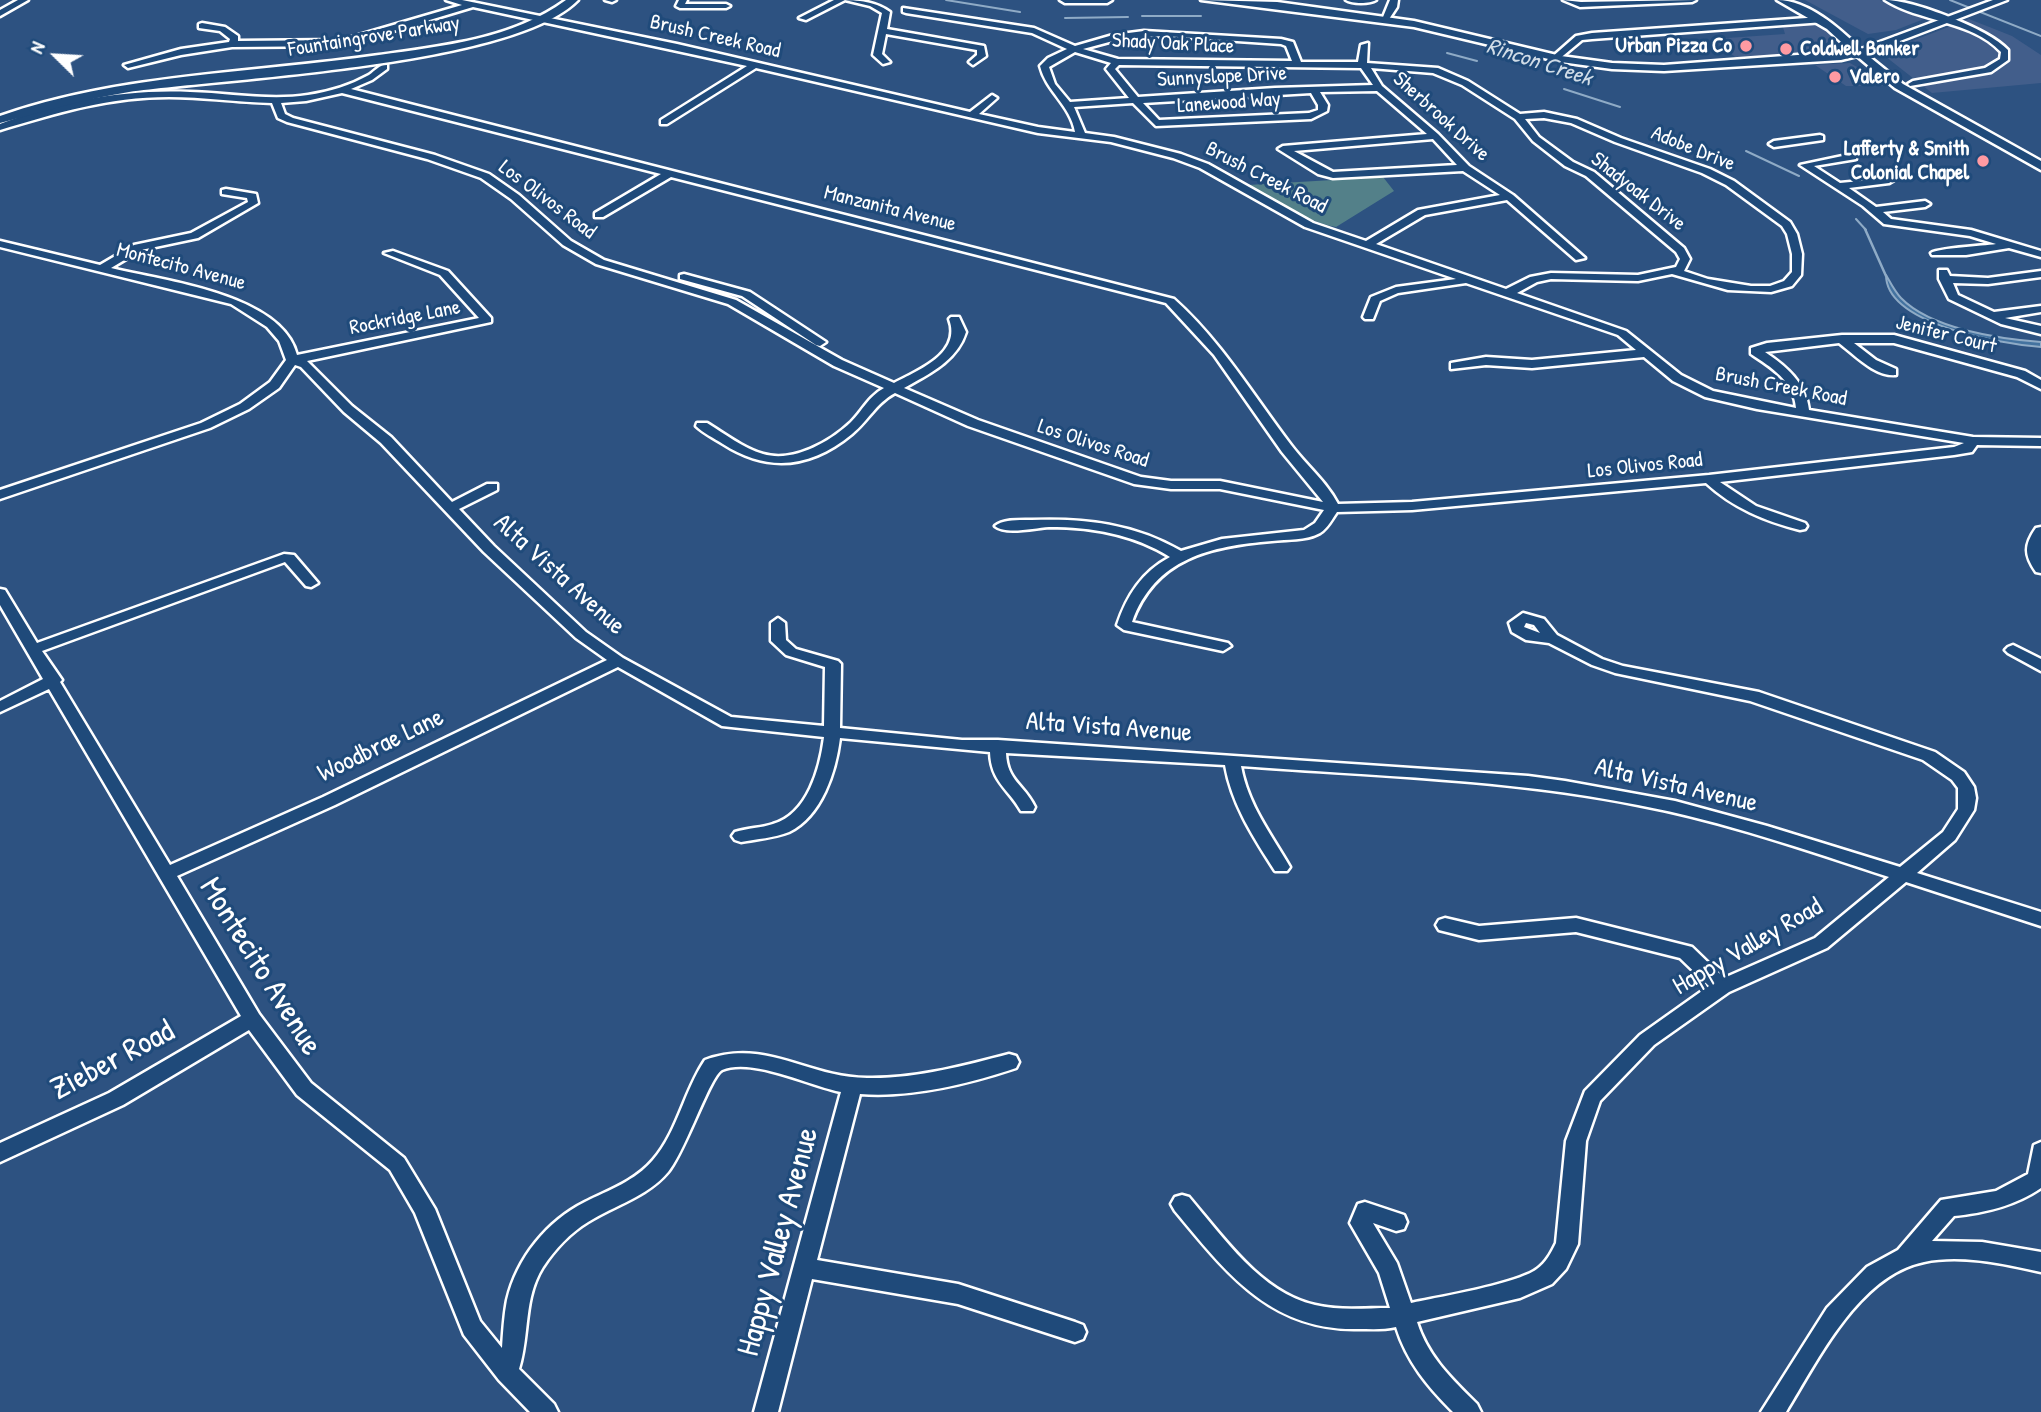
<!DOCTYPE html>
<html>
<head>
<meta charset="utf-8">
<style>
  body { margin:0 }
  #map { position:relative; width:2041px; height:1412px; overflow:hidden; background:#2d5281; font-family:"Patrick Hand",sans-serif }
  canvas { display:block }
  .north { position:absolute; left:21px; top:21px; width:70px; height:70px; -webkit-text-stroke:5px #1f4a7a; paint-order:stroke; rotate:294deg; font-size:19px; font-weight:700; line-height:28px; text-align:center; color:#fff }
  .north::after { content:''; display:block; margin:auto; width:24px; height:32px; background:#fff; clip-path:polygon(50% 0,100% 100%,50% 72%,0 100%) }
</style>
</head>
<body>
<div id="map">
<canvas width="2041" height="1412"></canvas>
<div class="north">N</div>
</div>
<script>
const ctx = document.querySelector('canvas').getContext('2d');
ctx.lineJoin = 'round';
function paint(path, color) { ctx.fillStyle = color; ctx.fill(path, 'evenodd'); }
function strokePath(path, color, width, dash) { ctx.strokeStyle = color; ctx.lineWidth = width; ctx.lineCap = dash ? 'butt' : 'round'; ctx.setLineDash(dash || []); ctx.stroke(path); }
function write(font, color, halo, rows, align = 'center') {
  ctx.font = font + ' "Patrick Hand",sans-serif'; ctx.lineWidth = 6; ctx.setLineDash([]); ctx.textBaseline = 'middle'; ctx.strokeStyle = halo; ctx.fillStyle = color; for (const [text, x, y, turn = 0] of rows) {
    ctx.save(); ctx.translate(x, y); ctx.rotate((+turn || 0) * Math.PI / 180); ctx.textAlign = isNaN(turn) ? turn : align; if (halo) ctx.strokeText(text, 0, 0); ctx.fillText(text, 0, 0); ctx.restore();
  }
}
paint(new Path2D(`
  M1805,0H1880L1924,19L1896,30L1868,34Z
  M1969,19L2012,36L2041,55V83L1932,93L1881,53Z
  M1818,22L1846,49L1825,54L1740,61L1713,39L1785,34L1782,24Z
  M1850,63L1873,76L1884,86H1846L1815,65Z`), '#425e8b');
paint(new Path2D(`
  M1383,177L1394,191L1336,227C1304,221 1276,202 1248,185Z`), '#538089');
const water = new Path2D(`
  M1886,275C1890,282 1895,292 1901,298C1931,329 2000,339 2041,342V347C2003,344 1886,325 1886,275Z`);
paint(water, '#4473a0');
strokePath(water, '#8fabc6', 2);
strokePath(new Path2D(`
  M946,0L1020,12
  M1950,0L2041,36
  M1142,16H1201
  M1065,18L1128,17
  M1447,53L1477,61
  M1564,89L1620,107
  M1746,151L1799,176
  M1856,219L1866,230`), '#8fabc6', 2);
strokePath(new Path2D(`
  M1865,229L1886,276`), '#8fabc6', 2.5);
const minor = new Path2D(`
  M18,0H28L0,16V10Z
  M446,0H462L677,44L970,112L992,95L997,98L979,114L1038,127L1075,132C1071,106 1046,91 1040,66L1048,58L1067,49L1032,33L906,13L903,12V8L1034,28L1075,46L1113,35L1144,31L1281,39L1293,42L1301,62H1358L1361,45L1368,43L1367,63L1438,68L1468,81L1520,114L1544,112L1577,119L1621,138L1710,169L1734,181L1790,222L1797,234L1802,254L1801,275L1792,286L1771,292L1728,290L1672,274L1638,281L1551,279L1537,282L1517,293L1626,331L1681,375L1713,391L1796,408C1794,381 1771,367 1751,354V348L1767,343L1842,335H1894L2025,371L2041,380V389L2017,377L1894,343H1854L1876,360L1896,369V375C1875,377 1855,355 1839,343L1765,352C1786,366 1806,383 1809,410L1973,437L2041,438V446L1977,445L1972,452L1954,455L1720,482L1756,506L1805,523L1807,526L1805,529L1800,530C1765,521 1733,508 1706,483L1412,510L1337,512C1332,519 1328,528 1320,533C1306,541 1287,539 1272,541C1211,546 1155,558 1132,622L1228,643L1231,646L1223,651L1124,630L1117,625C1127,595 1142,572 1170,557C1133,534 1092,527 1049,527C1034,528 1006,535 995,526C1003,519 1021,520 1032,520C1085,518 1135,524 1181,551L1222,539L1304,530L1315,523L1324,510L1220,489H1171L1134,484L968,426L895,393C875,404 869,420 852,434C811,468 768,473 723,444C714,438 703,433 696,426L697,423H707C725,434 743,448 763,454C793,463 830,442 851,422C863,410 868,397 884,388L834,366L728,304L596,264L563,245L511,199L481,178L427,159L287,122L278,118L272,103C237,102 203,97 169,97C108,97 57,113 0,130V124C60,101 126,89 190,92C229,93 269,101 308,95C329,92 351,85 369,75C376,70 379,65 387,65V69L372,80L351,89L1174,299C1221,341 1253,395 1291,445C1306,465 1326,481 1338,504L1412,502L1709,475L1954,447L1964,443L1757,409L1705,397L1673,381L1644,357L1532,368L1486,365L1451,369V363L1486,357L1532,360L1636,350L1618,335L1466,283L1398,293L1380,301L1373,319H1365L1363,317L1371,297L1396,287L1456,279L1305,227L1200,168L1173,158L1111,142L1038,133L756,68L667,124H661V120L747,66L473,7L343,46L232,47L181,55L128,68L124,65L181,49L229,42L230,39L220,31L199,28V24L202,23L225,27L238,36V41L342,40L462,5ZM1164,36L1281,44L1286,46L1292,61L1118,59L1083,49L1124,38ZM1075,52L1111,63L1106,69L1129,98L1070,102L1055,84L1049,67ZM1119,65L1361,68L1373,85L1275,88L1138,97L1115,69ZM1371,68L1433,73L1462,85L1515,119L1533,141L1565,166L1586,176L1676,252L1680,259L1676,267L1638,275L1551,273L1530,277L1506,289L1376,244L1425,215L1507,200L1576,260L1585,258L1513,195L1469,166L1438,134L1382,86ZM1377,91L1427,134L1283,146L1278,149L1318,174L1333,178L1463,171L1500,195L1418,210L1366,241L1313,223L1208,164L1181,154L1114,137L1085,133L1074,107L1133,103L1156,126L1311,119L1327,111L1328,105L1320,92ZM342,93L661,174L595,213V217H603L671,177L1166,303L1214,355L1282,452L1323,502L1220,481H1171L1141,477L978,420L904,388C929,374 957,361 966,332L959,317H951L949,319C962,353 919,370 894,383L842,360L736,300L604,260L571,241L519,195L489,174L435,155L293,118L285,114L281,103L306,101ZM1311,93L1318,105V110L1309,113L1159,120L1143,103ZM1544,118L1571,123L1615,142L1702,173L1726,185L1782,226L1787,234L1792,254V272L1784,281L1770,286H1751L1708,279L1684,271L1690,259L1684,248L1594,172L1573,162L1539,137L1525,119ZM1433,139L1457,165L1333,172L1294,151Z
  M605,0H616L612,2Z
  M679,0H687L685,4H726L730,6L726,8H680L676,6Z
  M834,0C855,0 873,0 890,12L887,29L984,46L986,56L973,65L969,62L977,55V50L886,34L882,54L890,62L883,64L873,55L882,13L870,6L845,0L806,20L799,18Z
  M1346,0H1376C1370,4 1352,4 1346,0Z
  M1390,0H1398L1397,7L1387,22H1381Z
  M1563,0L1581,2L1696,0L1692,2L1580,7Z
  M1885,0C1913,0 1989,29 2008,50V60L1991,72L1910,86L1908,84L1913,81L1985,68L2000,59L2001,52C1971,20 1919,22 1885,0Z
  M1821,17L1825,20L1824,22L1592,39L1582,40L1558,60L1551,58L1576,36L1592,33Z
  M1820,135L1823,136V140L1774,147L1769,144L1774,141Z
  M1852,154L1856,155V159L1814,166L1840,183L1893,178L1894,180L1889,183L1849,188L1876,207L1925,201L1930,204L1925,207L1883,212L1891,219L1971,230L2041,251V257L2009,248L1966,255H1932L1931,253C1939,248 1982,246 1996,244L1970,236L1884,224L1863,206L1800,165Z
  M226,189L256,194L258,203L198,238L141,250L111,268C164,281 282,294 297,355L479,318L440,275L384,253L393,251L448,271L491,318V322L307,361L352,406L391,437L452,502L487,484H497V490L459,509L494,546L586,632L623,658L731,717L824,726L825,667L786,655L771,641V623L778,618L785,623L786,640L796,649L838,661L841,664L840,728L962,740H998L1528,776L1565,781L1675,801L1767,826L1900,867L1943,832L1958,809V788L1952,780L1923,760L1750,701L1615,673L1592,665L1549,643L1526,640L1512,632L1509,623L1523,613L1544,619L1557,635L1602,659L1623,666L1759,692L1935,752L1964,772L1974,787L1976,798L1974,810L1955,840L1917,873L2041,912V926L1906,882L1827,948L1729,992L1654,1045L1600,1101L1586,1141L1578,1244L1566,1269L1552,1284L1520,1298L1417,1322C1428,1357 1452,1379 1477,1404L1481,1412H1453C1428,1387 1407,1362 1396,1327C1384,1330 1371,1329 1358,1329C1270,1331 1226,1272 1175,1211L1171,1204L1175,1197L1182,1195L1189,1197C1223,1237 1261,1293 1315,1305C1339,1311 1365,1308 1390,1308L1379,1273L1350,1223L1358,1204L1365,1202L1404,1215L1407,1222L1404,1229L1396,1231L1373,1223L1397,1263L1411,1303C1438,1297 1517,1284 1537,1269C1546,1263 1551,1253 1556,1243L1566,1141L1585,1091L1640,1035L1709,986L1680,958L1576,932L1479,940L1439,930L1436,925L1439,920L1445,918L1479,926L1576,918L1692,947L1724,978L1815,938L1889,877C1806,850 1723,821 1638,805C1508,779 1373,776 1241,766C1248,805 1271,834 1290,867L1287,871H1275C1254,838 1232,805 1225,765L1006,753C1007,781 1024,784 1035,807L1033,811H1021C1008,788 991,782 990,752L840,738C836,771 822,816 789,832C774,838 757,839 741,842L735,840L732,836L735,832C748,828 761,828 773,824C808,814 820,768 824,737L722,726L618,667L335,805L177,876L259,1014L311,1083L404,1158L435,1209L480,1321L502,1348C503,1332 504,1315 507,1300C517,1258 547,1221 585,1202C609,1190 635,1181 653,1160C678,1131 684,1091 705,1060C766,1038 805,1077 867,1078C915,1079 963,1066 1009,1054L1016,1056L1019,1062L1016,1068C968,1084 911,1098 860,1094L817,1260L958,1284L1075,1322L1083,1325L1086,1332L1083,1339L1075,1342L958,1304L812,1279L778,1412H754L841,1092C810,1086 752,1057 722,1070C710,1076 685,1152 668,1172C647,1197 615,1205 588,1222C570,1233 555,1249 543,1267C523,1299 530,1334 519,1369L554,1404L558,1412H530L499,1380L464,1335L415,1213L390,1170L297,1095L249,1030L123,1105L0,1162V1143L109,1093L241,1016L49,689L0,712V701L43,679L0,605V589L5,590L37,643L284,554L294,555L318,583L311,587L306,586L285,562L42,651L62,680L60,682L170,865L323,797L607,660L576,638L484,552L381,443L344,412L301,367L295,365L279,388L249,409L210,428L0,499V490L201,423L240,404L270,382L286,360L279,341L267,327L231,304L0,247V241L100,265L134,245L191,233L248,202L247,198L222,194V190ZM1526,623L1534,625L1540,633L1524,627Z
  M1939,270H1947L1950,276L1988,278L2041,271V277L1988,284L1953,283L1958,295L1994,312L2041,306V312L2005,318L2041,326V334L2001,324L1949,299L1939,279Z
  M684,274L750,292L826,342L820,346L816,345L742,296L680,279V275Z
  M2041,527V573L2036,572C2024,555 2024,545 2036,528Z
  M2013,645L2041,659V671L2008,653L2005,650L2008,647Z
  M2041,1142V1188C2015,1206 1984,1213 1954,1216L1932,1241L1982,1242L2041,1252V1272C2004,1264 1962,1254 1924,1262C1859,1275 1818,1360 1786,1412H1761L1827,1308L1867,1267L1898,1250L1941,1200L1996,1191L2028,1174L2034,1145Z`);
const major = new Path2D(`
  M566,0H578C514,66 228,78 129,92C84,99 43,112 0,123V116C120,74 253,73 379,55C443,46 513,39 566,0Z
  M1060,0H1112L1107,3H1065Z
  M1201,0L1277,2L1414,21L1561,56L1612,63L1664,65L1851,51L1827,29L1777,0C1808,0 1839,28 1861,49L1993,0H2007L1866,54L1903,84L2041,161V170L1895,88L1857,56L1841,60L1664,71L1612,69L1561,62L1414,27Z`);
strokePath(minor, '#fff', 5);
strokePath(major, '#fff', 5);
paint(minor, '#1f4a7a');
paint(major, '#1f4a7a');
for (const [x, y, r, color] of [
  [1746,46,7,"#ff9aa2"],
  [1786,49,7,"#ff9aa2"],
  [1835,77,7,"#ff9aa2"],
  [1983,161,7,"#ff9aa2"]
]) { const dot = new Path2D(); dot.arc(x, y, r, 0, 2 * Math.PI); ctx.fillStyle = color; ctx.fill(dot); strokePath(dot, '#1f4a7a', 2.5); }
write('21px', '#fff', '#1f4a7a', [
  ["Fountaingrove Parkway",374,37,-9],
  ["Brush Creek Road",715,37,13],
  ["Shady Oak Place",1173,44,3],
  ["Sunnyslope Drive",1222,77,-3],
  ["Lanewood Way",1229,103,-4],
  ["Sherbrook Drive",1441,117,42],
  ["Adobe Drive",1693,149,22],
  ["Brush Creek Road",1266,178,27],
  ["Shadyoak Drive",1638,192,38],
  ["Los Olivos Road",547,200,37],
  ["Manzanita Avenue",890,209,14],
  ["Montecito Avenue",181,267,15],
  ["Rockridge Lane",405,318,-11],
  ["Jenifer Court",1946,335,14],
  ["Brush Creek Road",1781,387,11],
  ["Los Olivos Road",1093,444,18],
  ["Los Olivos Road",1645,466,-6]
]);
write('bold 21px', '#fff', '#1f4a7a', [
  ["Urban Pizza Co",1732,46],
  ["Coldwell Banker",1800,49,"left"],
  ["Valero",1849,77,"left"],
  ["Lafferty & Smith",1969,149],
  ["Colonial Chapel",1969,173]
], 'right');
write('italic 23px', '#d0dce7', '#1f4a7a', [
  ["Rincon Creek",1539,63,18]
]);
write('26px', '#fff', '#1f4a7a', [
  ["Alta Vista Avenue",559,575,42],
  ["Alta Vista Avenue",1109,728,4],
  ["Woodbrae Lane",381,746,-26],
  ["Alta Vista Avenue",1676,786,13],
  ["Happy Valley Road",1748,947,-30]
]);
write('32px', '#fff', '#1f4a7a', [
  ["Montecito Avenue",260,967,58],
  ["Zieber Road",113,1061,-28],
  ["Happy Valley Avenue",779,1242,-75]
]);
</script>
</body>
</html>
